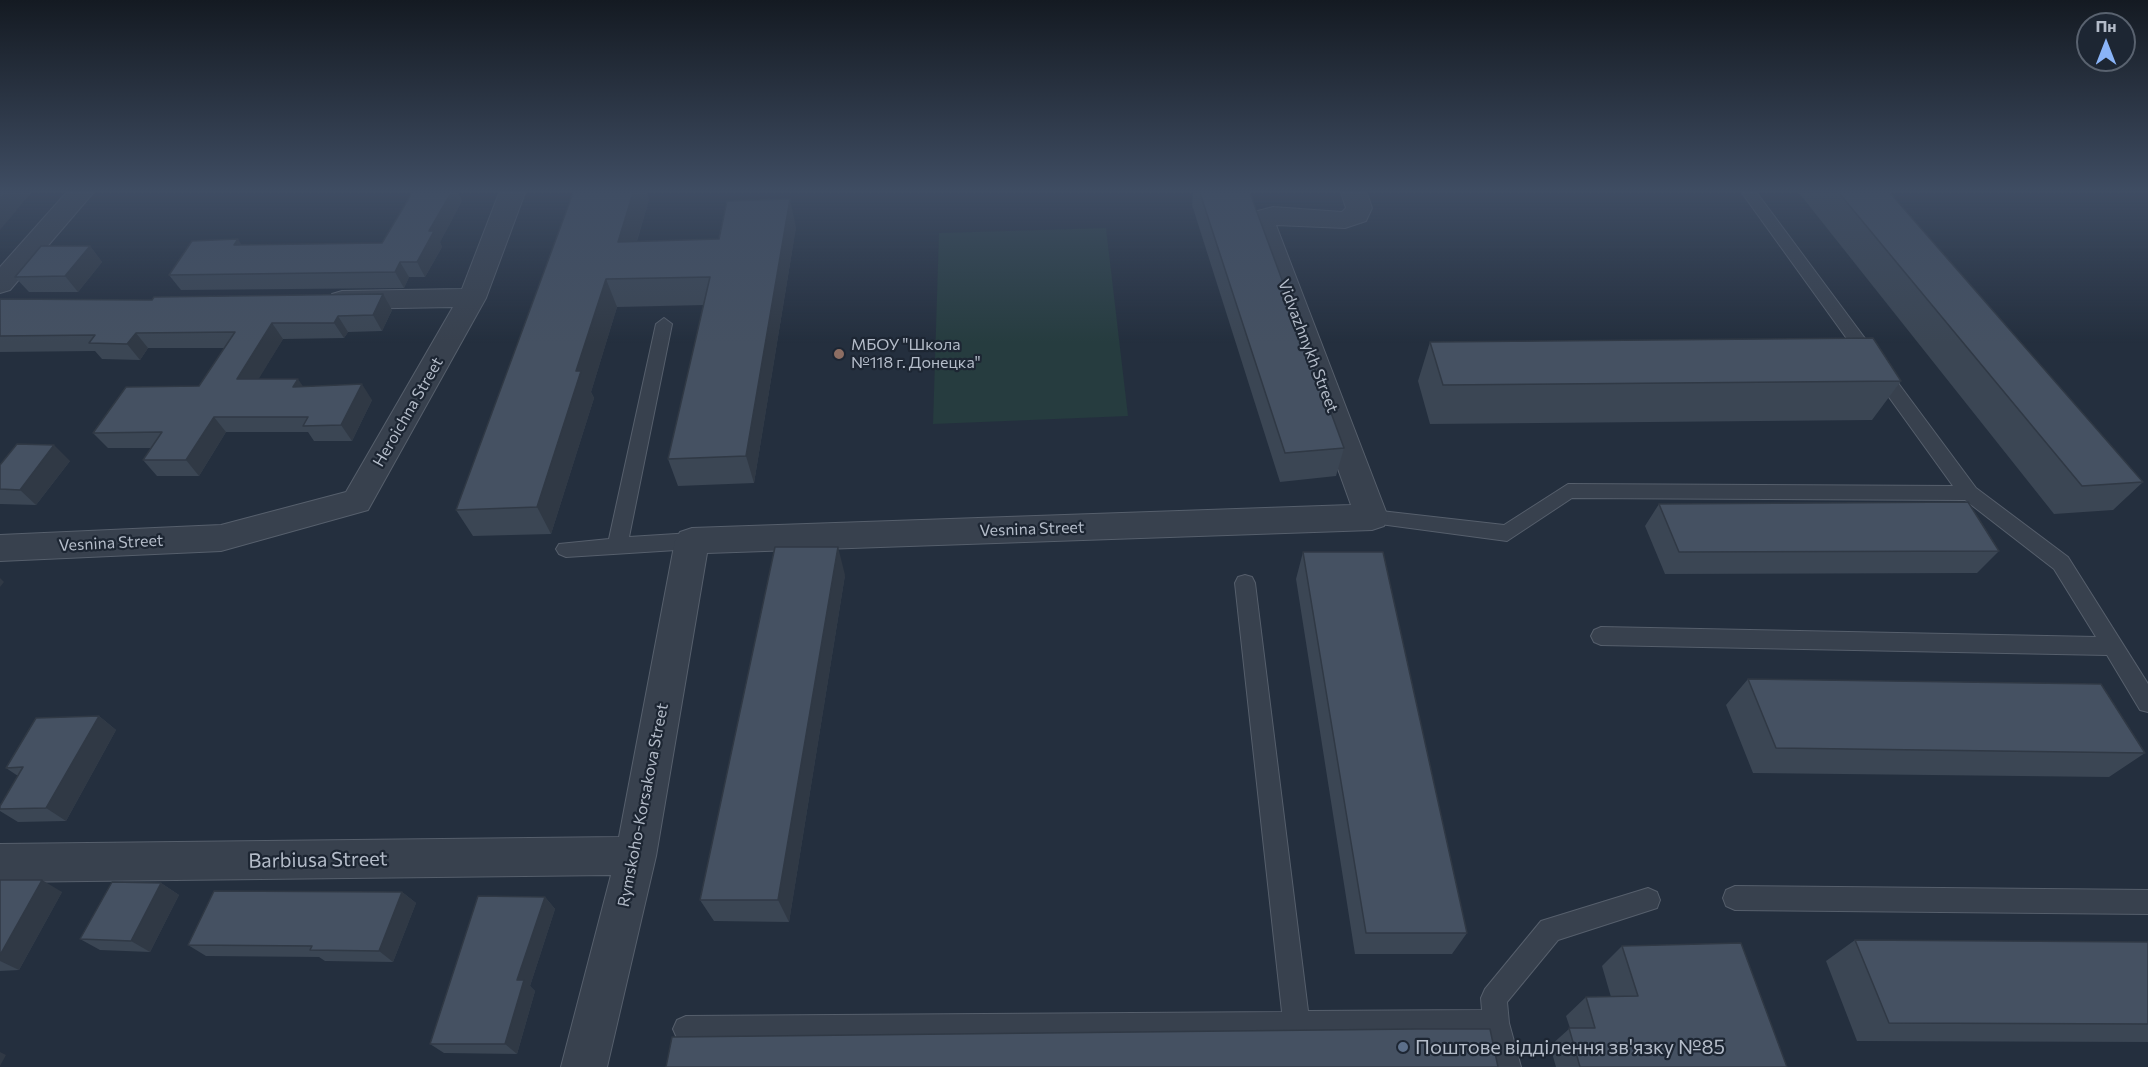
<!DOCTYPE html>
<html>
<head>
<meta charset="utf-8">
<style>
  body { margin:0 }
  #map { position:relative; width:2148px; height:1067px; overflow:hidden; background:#242f3e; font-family:Commissioner,sans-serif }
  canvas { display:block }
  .north { position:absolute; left:2076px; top:12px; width:60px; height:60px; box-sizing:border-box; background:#1d2633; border:2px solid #59626f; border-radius:50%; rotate:0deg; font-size:16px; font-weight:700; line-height:24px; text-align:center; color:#b4bcc9 }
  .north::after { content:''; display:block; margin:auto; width:21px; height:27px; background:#8ab4f8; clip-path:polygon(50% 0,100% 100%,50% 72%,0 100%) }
</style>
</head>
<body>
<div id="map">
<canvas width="2148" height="1067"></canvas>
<div class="north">Пн</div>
</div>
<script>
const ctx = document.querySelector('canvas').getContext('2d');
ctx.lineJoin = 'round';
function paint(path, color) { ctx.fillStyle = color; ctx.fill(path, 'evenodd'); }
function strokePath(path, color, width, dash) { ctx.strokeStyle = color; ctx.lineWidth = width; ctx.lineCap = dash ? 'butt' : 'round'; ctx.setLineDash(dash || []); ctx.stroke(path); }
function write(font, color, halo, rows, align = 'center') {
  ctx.font = font + ' Commissioner,sans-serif'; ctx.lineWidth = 4.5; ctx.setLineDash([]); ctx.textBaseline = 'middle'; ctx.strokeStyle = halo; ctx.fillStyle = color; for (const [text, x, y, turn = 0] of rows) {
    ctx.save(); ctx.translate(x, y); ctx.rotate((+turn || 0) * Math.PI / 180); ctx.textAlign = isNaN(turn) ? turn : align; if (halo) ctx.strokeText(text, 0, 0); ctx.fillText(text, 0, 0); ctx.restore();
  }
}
paint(new Path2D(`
  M1106,228L1128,416L933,424L939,233Z`), '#263c3f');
const service = new Path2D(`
  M1742,193H1757L1976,488L2068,557L2148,684V712L2140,710L2107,655L1601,645L1594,642L1591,636L1594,630L1601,627L2096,637L2054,569L1965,500L1572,498L1507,541L1365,522L1362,517L1365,512L1372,510L1504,525L1568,484L1953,486Z
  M664,318L672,324L629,537L692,533L699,536L702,541L699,546L692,549L566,557L559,554L556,549L559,544L609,539L656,324Z
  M1245,575L1252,577L1255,583L1308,1011L1482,1010L1481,998L1485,989L1541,921L1648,888L1657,892L1660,900L1657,908L1558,940L1507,1002L1509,1023L1521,1067H1495L1486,1036L686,1042L677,1038L673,1029L677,1020L686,1016L1282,1012L1235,583L1238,577Z
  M1735,886L2148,890V914L1735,910L1726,906L1723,898L1726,890Z`);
const minor = new Path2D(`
  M66,193H93L10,290L0,293V267Z
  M499,193H525L486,298L368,510L221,551L0,561V535L221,525L346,492L453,307L342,309L332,306L328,300L332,294L342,291L462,289Z
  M1341,193H1367L1372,208L1366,221L1345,228L1276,225L1388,517L1384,526L1372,530L707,553L656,856L607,1067H561L611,875L0,882V844L619,837L675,541L680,532L692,528L1351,505L1250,225L1254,212L1273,207L1342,212L1346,208Z`);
strokePath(service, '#565f6c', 2);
strokePath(minor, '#565f6c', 2);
paint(service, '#38414e');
paint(minor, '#38414e');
paint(new Path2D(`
  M412,193H458L462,201L440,242L442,247L425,277H409L404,288L181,290L169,275L242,245L382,243Z
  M573,193H647L649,200L637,241L719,239L796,227L754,483L678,486L668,459L704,305L617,307L591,392L594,398L551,534L473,536L456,510Z
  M1193,193H1250L1344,448L1336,476L1280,482L1192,205Z
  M1799,193H1890L2143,482L2113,510L2054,514Z
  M90,246L102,262L78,292H29L15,277Z
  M0,299L392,310L382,331L348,332L344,338L283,339L258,379L303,386L372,400L352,441H314L308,432H226L199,476H157L143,460L152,448H108L93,433L199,386L224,348H148L140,360L102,359L95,351L0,352Z
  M1430,342L1901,381L1872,420L1430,424L1418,381Z
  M70,461L36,505L0,504V465Z
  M1659,504L1999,551L1977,573L1665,574L1645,526Z
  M1303,552L1467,933L1452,954H1355L1296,579Z
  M845,575L789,922L714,921L700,900Z
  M1748,679L2145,753L2109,777L1753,773L1726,705Z
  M99,716L116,730L66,821L18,822L0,811V806L18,776L6,768Z
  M0,880L62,892L19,970L0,971Z
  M161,883L179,895L150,952L100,950L80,939Z
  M402,892L416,903L393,962L325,961L319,957L206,956L188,945Z
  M545,897L555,909L530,986L535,991L517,1054L444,1053L430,1044Z
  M1855,940L2148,942V1042L1857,1041L1826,961Z
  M1622,946L1787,1067H1556L1550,1046L1570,1028L1566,1016L1586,997H1611L1602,966Z`), '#3b4654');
paint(new Path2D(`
  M5,193H31L0,230V199Z
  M451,193H458L462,201L440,242L442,247L425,277L417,262L429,231Z
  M633,193H647L649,200L628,269L618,242Z
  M790,199L796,227L754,483L746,456Z
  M238,239L248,255L234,245Z
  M90,246L102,262L78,292L65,276Z
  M400,262L409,277L404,288L395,272Z
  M606,279L617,307L591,392L594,398L551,534L537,507L576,371Z
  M383,294L392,310L382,331L373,315Z
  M338,316L348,332L344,338L334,323Z
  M272,323L283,339L249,395L237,379Z
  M136,333L148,348L140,360L127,344Z
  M298,379L309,395L293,387Z
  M362,384L372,400L352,441L341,425Z
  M214,417L226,432L199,476L186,460Z
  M54,445L70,461L36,505L20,490Z
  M838,547L845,575L789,922L778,900Z
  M0,578L4,582L0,587Z
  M99,716L116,730L66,821L46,808Z
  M42,880L62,892L19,970L0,961V955Z
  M161,883L179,895L150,952L131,941Z
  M402,892L416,903L393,962L379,951Z
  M545,897L555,909L530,986L535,991L517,1054L505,1044L517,980Z
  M0,1052L6,1055L0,1066Z`), '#303945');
const building = new Path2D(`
  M0,193H5L0,199Z
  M412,193H451L429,231H434L417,262H400L395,272L169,275L192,241L238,239L234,245L382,243Z
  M573,193H633L618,242L719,239L727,201L790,199L746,456L668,459L710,277L606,279L576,371H581L537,507L456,510Z
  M1200,193H1250L1344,448L1285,453Z
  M1839,193H1890L2143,482L2082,486Z
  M41,246H90L65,276L15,277Z
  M383,294L373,315L338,316L334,323H272L237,379H298L293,387L362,384L341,425L303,426L308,417H214L186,460H143L162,432L93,433L126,387L199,386L235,332L136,333L127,344L89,343L95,335L0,336V299L152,300L154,297Z
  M1873,338L1901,381L1443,385L1430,342Z
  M17,444L54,445L20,490L0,489V465Z
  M1968,502L1999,551L1679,552L1659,504Z
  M775,547H838L778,900H700Z
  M1303,552H1383L1467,933H1366Z
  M1748,679L2101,684L2145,753L1776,748Z
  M99,716L46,808L0,809V806L23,767L6,768L36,718Z
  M0,880H42L0,955Z
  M112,882L161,883L131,941L80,939Z
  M214,891L402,892L379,951L310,950L312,946L188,945Z
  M478,896L545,897L517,980H524L505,1044H430Z
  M1855,940L2148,942V1024L1889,1023Z
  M1741,943L1787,1067H1580L1569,1028H1595L1586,997L1638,996L1622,946Z
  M1416,1029H1490L1498,1067H666L672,1037Z`);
paint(building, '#455162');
strokePath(building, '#303945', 1.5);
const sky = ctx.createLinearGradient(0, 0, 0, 343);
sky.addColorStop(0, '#141a22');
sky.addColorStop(0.56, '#3f4d63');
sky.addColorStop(1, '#3f4d6300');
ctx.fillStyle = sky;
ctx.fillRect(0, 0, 2148, 343);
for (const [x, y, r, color] of [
  [839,354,6,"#8d6e63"],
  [1403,1047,6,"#5c6f8a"]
]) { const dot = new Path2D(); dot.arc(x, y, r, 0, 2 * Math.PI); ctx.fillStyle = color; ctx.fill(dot); strokePath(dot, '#1d2633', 2); }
write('16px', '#b4bcc9', '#1d2633', [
  ["МБОУ \"Школа",851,345],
  ["№118 г. Донецка\"",851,363]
], 'left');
write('16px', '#b4bcc9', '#1d2633', [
  ["Vidvazhnykh Street",1308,346,69],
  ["Heroichna Street",408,412,-60],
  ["Vesnina Street",1032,529,-2],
  ["Vesnina Street",111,543,-3],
  ["Rymskoho-Korsakova Street",643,805,-79]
]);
write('20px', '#b4bcc9', '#1d2633', [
  ["Barbiusa Street",318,860,-1]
]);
write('20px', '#b4bcc9', '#1d2633', [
  ["Поштове відділення зв'язку №85",1415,1047]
], 'left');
</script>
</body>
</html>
